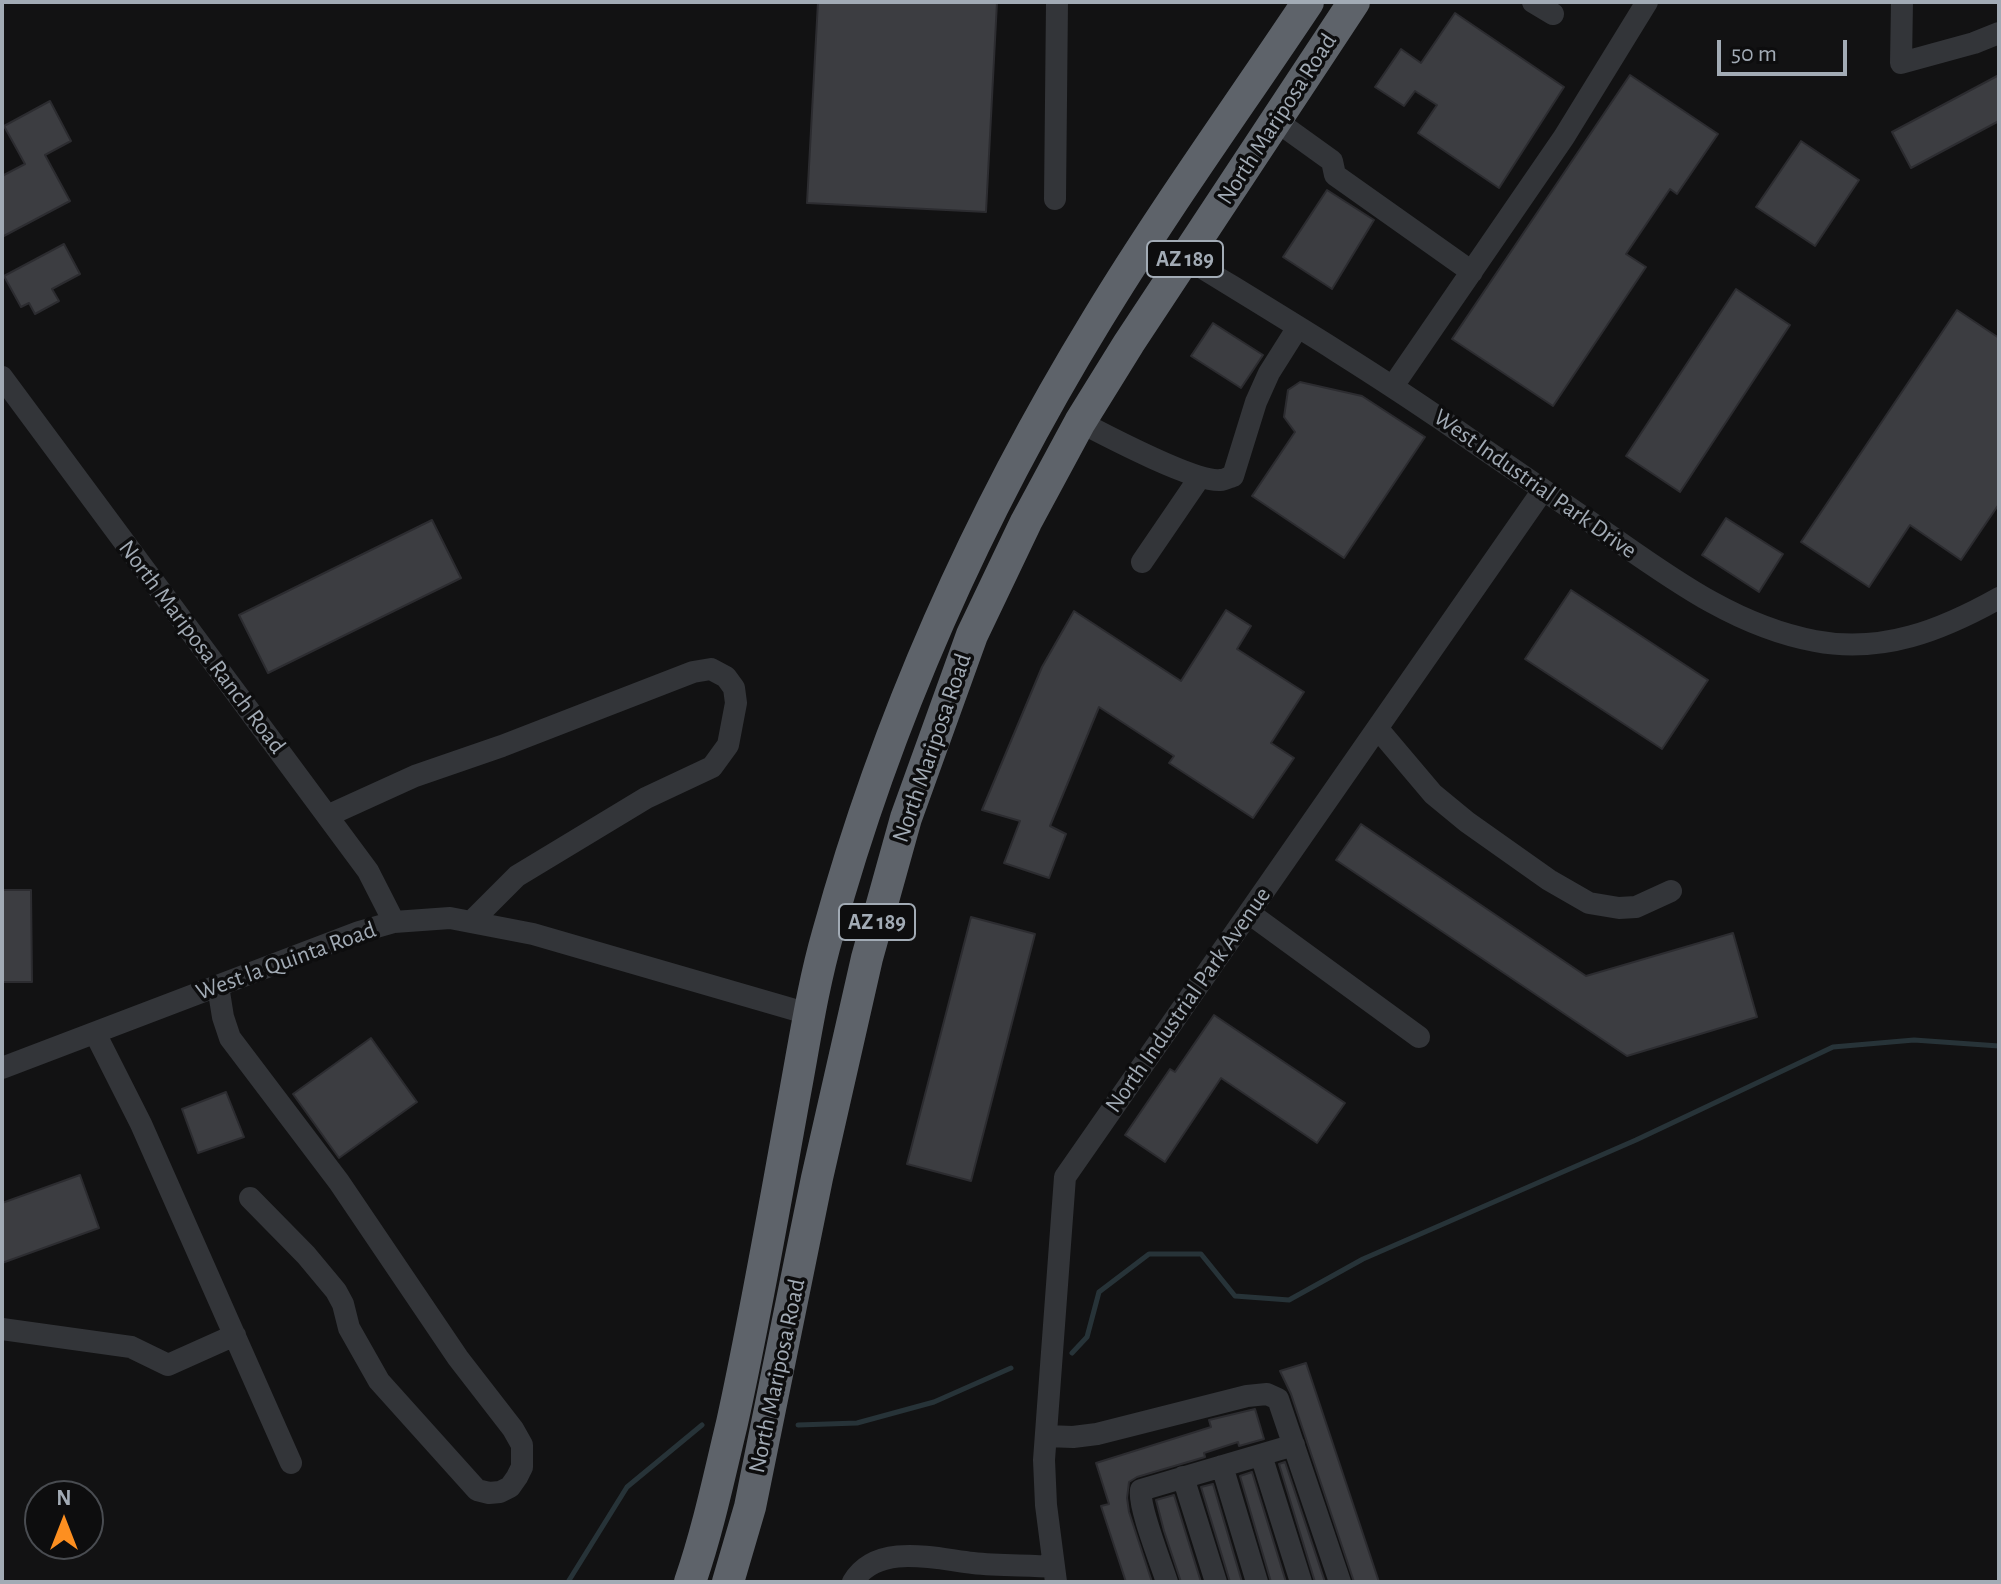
<!DOCTYPE html>
<html>
<head>
<meta charset="utf-8">
<style>
  body { margin:0 }
  #map { position:relative; width:2001px; height:1584px; overflow:hidden; background:#121213; font-family:"Alegreya Sans",sans-serif }
  canvas { display:block }
  .frame { position:absolute; inset:0; border:4px solid #a2abb5; pointer-events:none }
  .north { position:absolute; left:24px; top:1480px; width:80px; height:80px; box-sizing:border-box; background:#0d0d0e; border:2px solid #494c51; border-radius:50%; rotate:0deg; font-size:22px; font-weight:700; line-height:32px; text-align:center; color:#a2abb5 }
  .north::after { content:''; display:block; margin:auto; width:28px; height:36px; background:#fd8f20; clip-path:polygon(50% 0,100% 100%,50% 72%,0 100%) }
  .scale { position:absolute; left:1717px; top:40px; width:130px; height:36px; box-sizing:border-box; border:4px solid #a2abb5; border-top:0; padding-left:10px; font-size:24px; line-height:28px; white-space:nowrap; color:#a2abb5; -webkit-text-stroke:6px #0d0d0e; paint-order:stroke }
</style>
</head>
<body>
<div id="map">
<canvas width="2001" height="1584"></canvas>
<div class="frame"></div>
<div class="north">N</div>
<div class="scale">50 m</div>
</div>
<script>
const ctx = document.querySelector('canvas').getContext('2d');
ctx.lineJoin = 'round';
function strokePath(path, color, width, dash) { ctx.strokeStyle = color; ctx.lineWidth = width; ctx.lineCap = dash ? 'butt' : 'round'; ctx.setLineDash(dash || []); ctx.stroke(path); }
function paint(path, color) { ctx.fillStyle = color; ctx.fill(path, 'evenodd'); }
function write(font, color, halo, rows, align = 'center') {
  ctx.font = font + ' "Alegreya Sans",sans-serif'; ctx.lineWidth = 7; ctx.setLineDash([]); ctx.textBaseline = 'middle'; ctx.strokeStyle = halo; ctx.fillStyle = color; for (const [text, x, y, turn = 0] of rows) {
    ctx.save(); ctx.translate(x, y); ctx.rotate((+turn || 0) * Math.PI / 180); ctx.textAlign = isNaN(turn) ? turn : align; if (halo) ctx.strokeText(text, 0, 0); ctx.fillText(text, 0, 0); ctx.restore();
  }
}
strokePath(new Path2D(`
  M1072,1353L1087,1337L1099,1292L1149,1254H1201L1235,1296L1289,1300L1363,1259L1636,1140L1833,1047L1914,1040L1999,1046
  M798,1425L857,1423L934,1402L1011,1368
  M568,1582L627,1487L702,1425`), '#273338', 5);
const building = new Path2D(`
  M818,2H997L986,212L807,203Z
  M1455,13L1564,87L1499,188L1418,133L1437,105L1415,91L1404,106L1375,87L1401,49L1421,63Z
  M1630,75L1718,134L1677,194L1670,189L1626,254L1646,267L1553,406L1452,339Z
  M1999,75V121L1911,168L1892,132Z
  M50,101L71,141L45,155L70,201L2,237V176L25,164L4,126Z
  M1801,141L1859,180L1815,246L1756,207Z
  M1327,190L1374,220L1332,289L1283,257Z
  M64,244L80,274L52,289L59,301L35,314L29,303L21,307L4,276Z
  M1736,289L1790,325L1680,492L1626,456Z
  M1957,310L1999,338V504L1961,560L1910,525L1869,587L1801,542Z
  M1213,323L1263,355L1241,388L1191,356Z
  M1300,382L1362,396L1425,437L1344,558L1252,496L1295,432L1284,417L1288,390Z
  M1726,518L1783,554L1759,592L1702,555Z
  M432,520L461,578L268,673L239,615Z
  M1571,590L1708,680L1662,749L1525,659Z
  M1226,610L1251,626L1237,649L1304,692L1271,743L1294,758L1253,818L1169,763L1174,756L1099,707L1050,826L1066,834L1049,878L1004,863L1020,821L982,810L1042,667L1074,611L1181,681Z
  M1361,824L1586,976L1733,933L1757,1017L1627,1056L1336,860Z
  M2,890H31L32,982H2Z
  M971,917L1035,934L971,1181L907,1164Z
  M1214,1015L1345,1103L1317,1143L1221,1078L1165,1162L1125,1135L1170,1069L1175,1072Z
  M371,1038L417,1102L339,1158L293,1094Z
  M226,1092L244,1137L198,1153L182,1109Z
  M80,1175L99,1228L2,1263V1203Z
  M1306,1363L1379,1582H1354L1291,1394L1280,1371Z
  M1255,1409L1264,1439L1239,1446L1238,1442L1204,1453L1205,1457L1137,1477L1129,1482L1127,1498L1129,1512L1152,1582H1126L1101,1506L1109,1504L1096,1463L1211,1427L1209,1420Z
  M1285,1462L1325,1582H1315L1279,1464Z
  M1252,1472L1286,1582H1271L1240,1476Z
  M1213,1484L1242,1582H1230L1201,1487Z
  M1174,1495L1201,1582H1181L1164,1531L1156,1500Z`);
paint(building, '#3c3d41');
strokePath(building, '#2c2c30', 2);
strokePath(new Path2D(`
  M1533,2L1553,14
  M1902,2L1901,63L1974,43L1999,33
  M1275,120L1332,161L1335,175L1472,272
  M1055,199L1057,2
  M1186,258C1272,311 1359,363 1442,420C1495,457 1548,493 1602,530C1668,576 1734,626 1815,641C1882,654 1942,630 1999,598
  M2,377L368,871L394,922
  M1393,386L1564,137L1647,2
  M1080,422C1105,435 1196,483 1221,480C1225,480 1229,477 1233,476L1256,402L1269,373L1298,327
  M1142,562L1200,477
  M1378,729L1433,794L1467,822L1549,880L1589,903L1619,908L1636,907L1671,891
  M327,816L415,776L502,746L693,672L711,669L726,677L734,688L736,703L728,745L712,767L646,798L517,876L471,922
  M1249,913L1419,1037
  M218,986L223,1017L230,1038L339,1182L458,1358L513,1429L522,1445V1467L517,1477L510,1487L500,1492L489,1493L477,1490L379,1381L349,1328L343,1304L336,1291L306,1255L250,1198
  M95,1033L141,1124L291,1463
  M2,1068L359,932L394,922L450,918L533,934L809,1014
  M2,1329L131,1347L168,1365L235,1335
  M1046,1436L1073,1437L1097,1434L1247,1396L1267,1394L1278,1399L1340,1582
  M1261,1455L1301,1582
  M1222,1466L1257,1582
  M1183,1477L1216,1582
  M853,1582C877,1542 936,1559 973,1563C1000,1566 1027,1565 1054,1567
  M1056,1582L1046,1505L1044,1460L1065,1177L1543,490
  M1167,1582C1161,1563 1138,1506 1141,1490L1294,1445`), '#333539', 22);
strokePath(new Path2D(`
  M690,1582C708,1530 719,1477 732,1423C756,1314 775,1203 795,1093C805,1039 813,985 828,933C888,715 980,511 1098,318C1163,211 1238,107 1308,2
  M728,1582L750,1507L817,1178L867,958L906,818L972,635L1026,522L1080,422L1129,343L1354,2`), '#5e636a', 32);
for (const [x, y, w] of [
  [1185,259,76],
  [877,922,76]
]) { const box = new Path2D(); box.roundRect(x - w / 2, y - 18, w, 36, 6); ctx.fillStyle = '#0d0d0e'; ctx.fill(box); strokePath(box, '#a2abb5', 2); }
write('bold 22px', '#a2abb5', null, [
  ["AZ 189",1185,259],
  ["AZ 189",877,922]
]);
write('24px', '#a2abb5', '#0d0d0e', [
  ["North Mariposa Road",1277,119,-57],
  ["West Industrial Park Drive",1535,484,35],
  ["North Mariposa Ranch Road",202,647,53],
  ["North Mariposa Road",932,748,-71],
  ["West la Quinta Road",286,961,-20],
  ["North Industrial Park Avenue",1188,1000,-55],
  ["North Mariposa Road",777,1376,-78]
]);
</script>
</body>
</html>
